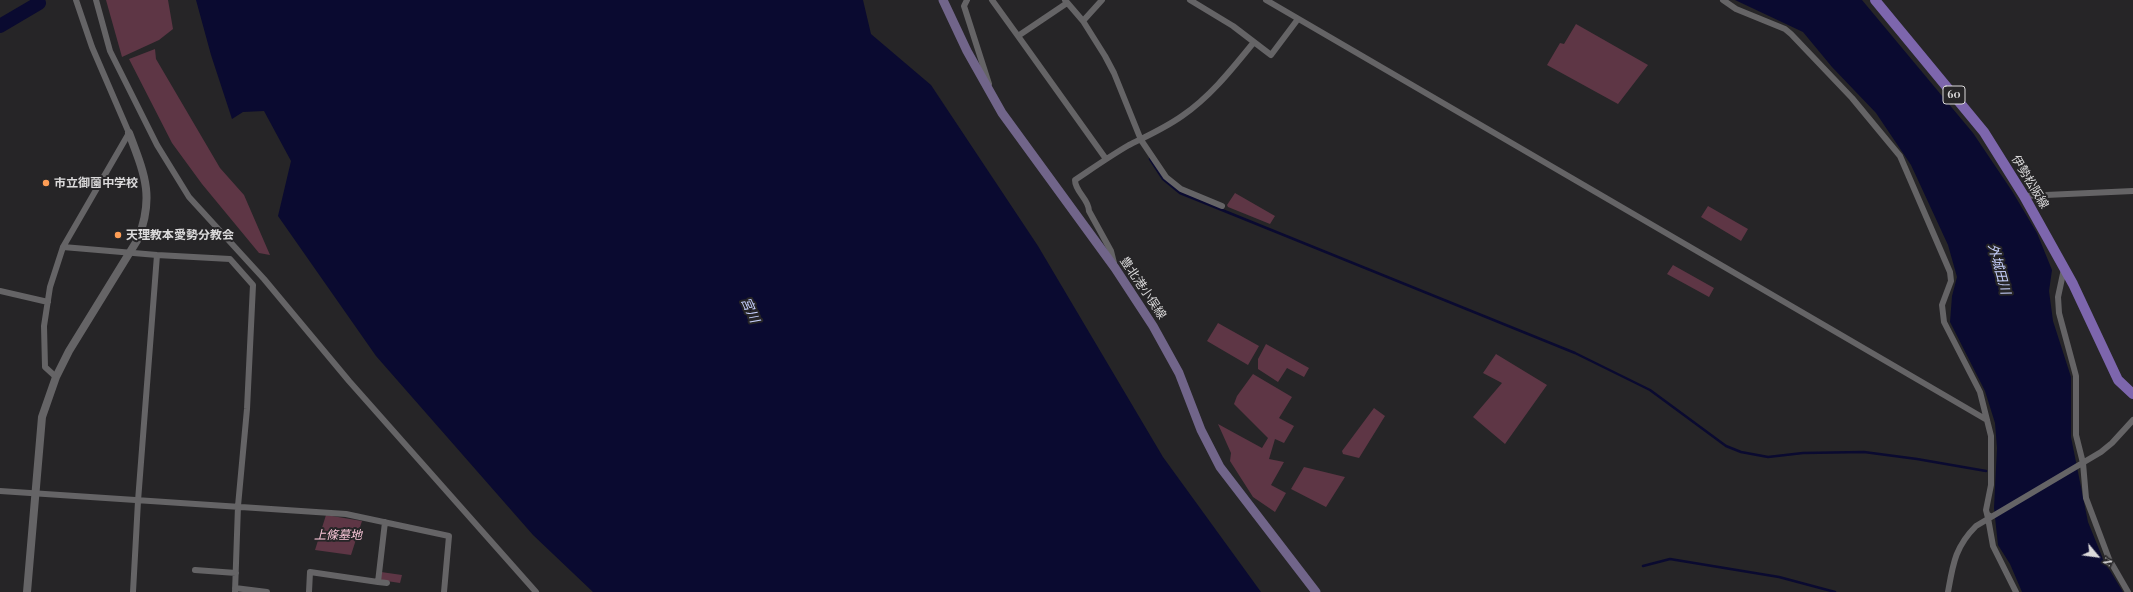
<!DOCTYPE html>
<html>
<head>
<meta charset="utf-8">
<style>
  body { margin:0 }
  #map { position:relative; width:2133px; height:592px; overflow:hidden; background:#262527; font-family:"Playfair Display",serif }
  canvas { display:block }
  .north { position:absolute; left:2077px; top:536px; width:40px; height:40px; -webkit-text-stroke:3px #262527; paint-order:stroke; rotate:119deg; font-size:11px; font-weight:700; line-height:16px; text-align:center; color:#dbdadb }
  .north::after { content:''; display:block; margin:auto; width:14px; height:18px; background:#dbdadb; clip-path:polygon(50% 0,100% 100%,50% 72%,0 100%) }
</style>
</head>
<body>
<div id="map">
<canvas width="2133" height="592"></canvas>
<div class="north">N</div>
</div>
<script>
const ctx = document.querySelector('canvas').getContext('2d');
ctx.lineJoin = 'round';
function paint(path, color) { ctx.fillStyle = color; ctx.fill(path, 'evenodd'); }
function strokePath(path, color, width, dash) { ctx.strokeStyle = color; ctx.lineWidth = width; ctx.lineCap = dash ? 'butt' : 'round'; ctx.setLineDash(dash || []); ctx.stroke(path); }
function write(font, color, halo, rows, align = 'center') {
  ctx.font = font + ' "Playfair Display","Noto Sans JP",serif'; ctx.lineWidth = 4; ctx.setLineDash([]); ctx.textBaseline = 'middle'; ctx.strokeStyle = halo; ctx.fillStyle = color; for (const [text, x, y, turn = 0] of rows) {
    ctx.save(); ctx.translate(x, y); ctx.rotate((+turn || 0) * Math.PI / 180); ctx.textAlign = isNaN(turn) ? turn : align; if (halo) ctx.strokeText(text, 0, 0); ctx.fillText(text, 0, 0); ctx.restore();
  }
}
paint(new Path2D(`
  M106,0H168L173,29L159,40L122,57Z
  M1576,24L1648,65L1618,104L1547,65L1560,43L1564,44Z
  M155,49L156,59L220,168L244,195L270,255L259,253L202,184L172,143L129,59Z
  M1235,193L1275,216L1270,224L1228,207L1227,205Z
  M1708,206L1748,229L1741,241L1701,217Z
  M1673,265L1714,288L1709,297L1667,274Z
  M1218,323L1259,346L1248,365L1207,341Z
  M1266,344L1309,368L1304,377L1287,368L1278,382L1258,369V359Z
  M1496,354L1547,385L1505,444L1473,417L1502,383L1483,373Z
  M1253,374L1292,397L1279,418L1294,426L1284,443L1275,439L1269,459L1284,462L1271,485L1286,493L1275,512L1253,497L1230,461L1231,453L1218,424L1262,448L1268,438L1234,404L1237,396Z
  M1374,408L1385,416L1359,458L1343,454L1342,451Z
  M1304,467L1345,477L1326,507L1291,489Z
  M326,515L362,521L351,555L315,550Z
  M381,572L402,575L400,583L380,580Z`), '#5e3645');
paint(new Path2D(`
  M196,0H863L871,34L931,85L1038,246L1163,457L1261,592H593L533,535L376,356L278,216L291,161L264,111L243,112L232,119L211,55Z
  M1735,0H1862L1973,133L2012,191L2037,233L2052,270L2049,291L2053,321L2071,377V437L2088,522L2103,559L2123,592H2022L2010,564L1998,545L1994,508L1997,448L1995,423L1985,391L1950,322L1952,296L1957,277L1948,245L1911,165L1876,113L1832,67L1803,32Z`), '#0a0a30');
strokePath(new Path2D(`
  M1150,159L1163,179L1180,193L1575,353L1650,390L1726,446L1741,452L1768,457L1803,453L1864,452L1917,459L1986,471
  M1643,566L1670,559L1779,577L1835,592`), '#0a0a30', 2.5);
strokePath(new Path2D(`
  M0,26L39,3`), '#0a0a30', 14);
strokePath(new Path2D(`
  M96,0L110,51L157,145L189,197L264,279L349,381L536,592
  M967,0L964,6L989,84
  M992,0L1018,36
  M1065,0L1083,21L1105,56L1114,73L1141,140L1166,177L1181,189L1222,206
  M1190,0L1233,26L1271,55L1298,19
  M1266,0L1987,420
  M1723,0L1736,9L1785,29L1791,34L1852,98L1900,156L1950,272L1951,281L1942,305L1944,322L1980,392L1991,436V485L1986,510L1988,518
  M1067,3L1018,36L1106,159
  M1083,21L1102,0
  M2024,196L2133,191
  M63,247L157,255L230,259L253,285L247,409L238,506L235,592
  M1114,263L1111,251L1089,211C1089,199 1075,192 1075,180C1093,168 1110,156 1129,145C1147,136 1165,128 1182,116C1211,96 1232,69 1254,42
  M2064,269L2058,297L2059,313L2076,376V435L2083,463L2086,498L2109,559L2128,592
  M0,291L48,302
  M56,377L45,367L44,326L50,287L63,247L129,133L92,47L76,0
  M0,491L346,514L449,536L444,592
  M1990,516L1988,518L1993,546L2016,592
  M195,570L236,573
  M378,582L387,583
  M235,588L267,592
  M133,592L138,501L157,255
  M309,592L310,572L378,582L385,522
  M1948,592C1953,564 1955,547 1976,526L2101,452L2112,443L2133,420`), '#656466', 6);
strokePath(new Path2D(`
  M27,592L42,417L56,377L69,351L138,239C155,196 144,173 129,133`), '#656466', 8);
strokePath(new Path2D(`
  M943,0L967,51L1002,113L1115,268L1153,326L1179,373L1201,430L1220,467L1316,592`), '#71658a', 9);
strokePath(new Path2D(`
  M1875,0L1984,132L2024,196L2073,284L2118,380L2133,394`), '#7d66ad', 10);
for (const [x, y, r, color] of [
  [46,183,4,"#fd9d55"],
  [118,235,4,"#fd9d55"]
]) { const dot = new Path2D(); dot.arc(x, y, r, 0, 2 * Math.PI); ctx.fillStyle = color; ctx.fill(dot); strokePath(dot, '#262527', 1.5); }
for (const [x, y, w] of [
  [1954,95,22]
]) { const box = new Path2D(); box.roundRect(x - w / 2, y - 9, w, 18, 3); ctx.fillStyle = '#262527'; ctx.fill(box); strokePath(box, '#dbdadb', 1); }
write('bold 11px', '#dbdadb', null, [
  ["60",1954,95]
]);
write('12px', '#dbdadb', '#262527', [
  ["伊勢松阪線",2030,182,59],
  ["豊北港小俣線",1143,288,56]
]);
write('bold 12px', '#dbdadb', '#262527', [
  ["市立御薗中学校",54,183],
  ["天理教本愛勢分教会",126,235]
], 'left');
write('italic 12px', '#f6c3d5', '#262527', [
  ["上條墓地",338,535]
]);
write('italic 13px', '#c5cefb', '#262527', [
  ["外城田川",1999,269,75],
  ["宮川",750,310,66]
]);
</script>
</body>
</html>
